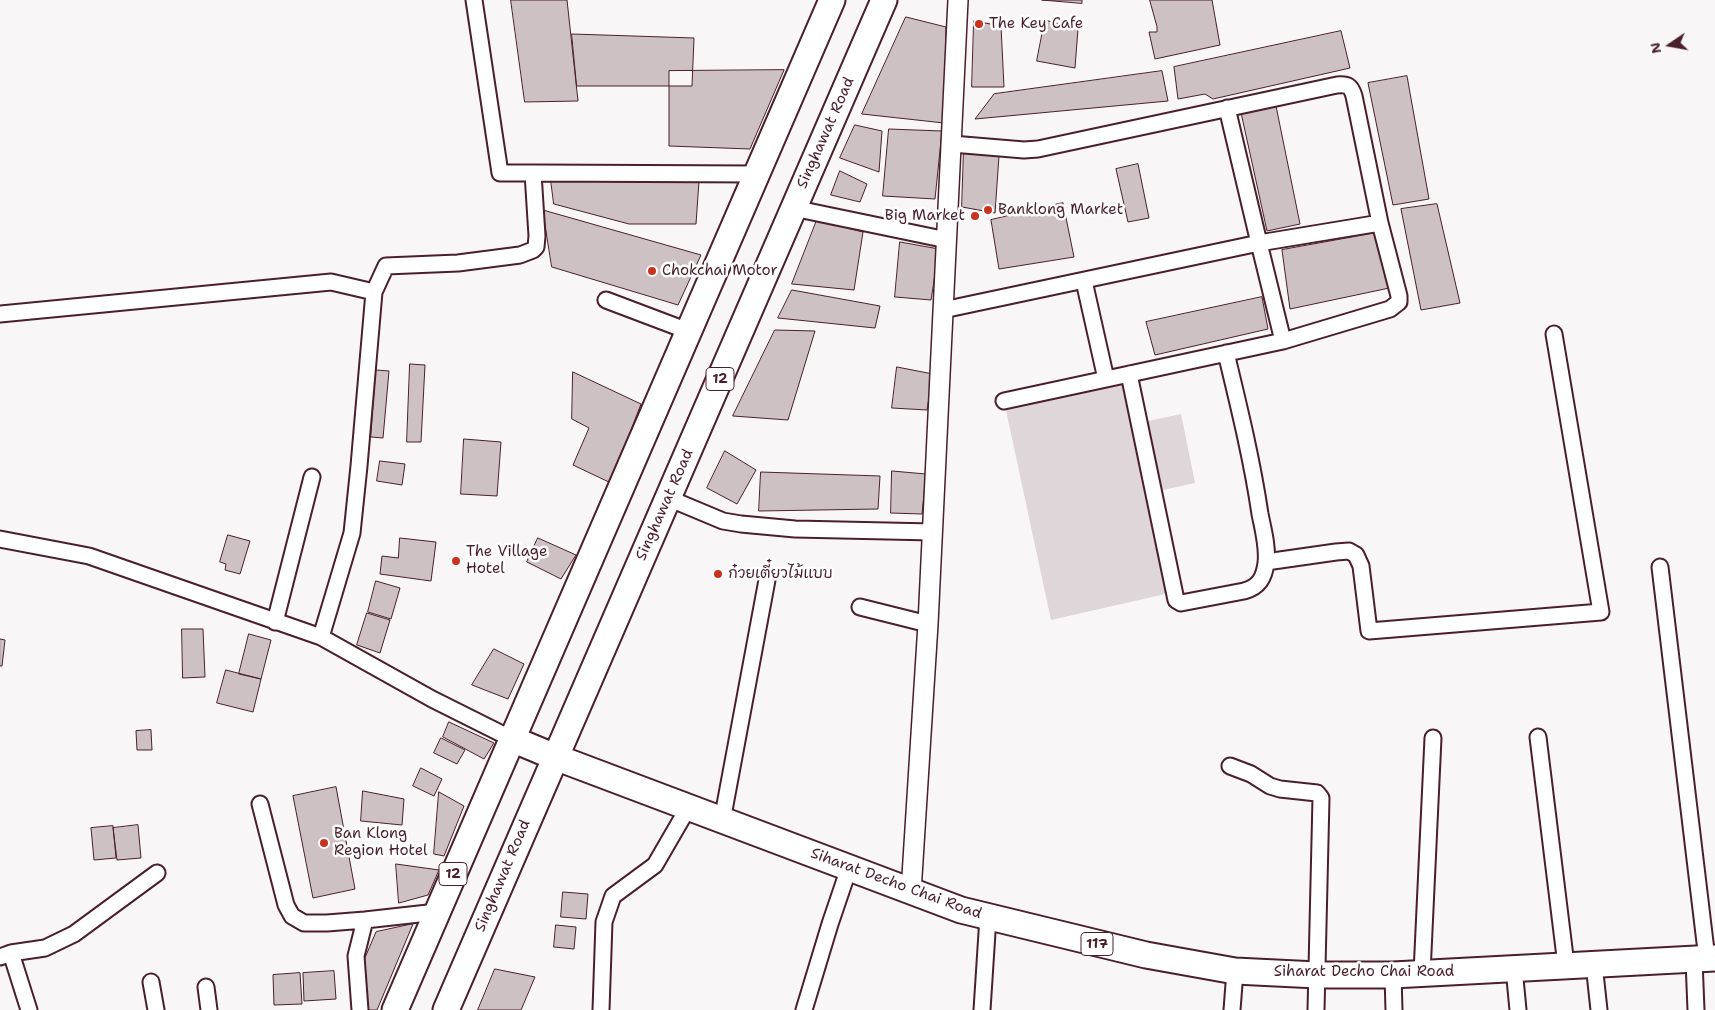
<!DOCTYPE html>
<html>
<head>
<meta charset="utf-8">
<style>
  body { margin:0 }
  #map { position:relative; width:1715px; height:1010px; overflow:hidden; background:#f8f6f7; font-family:"Shantell Sans",sans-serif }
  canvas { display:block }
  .north { position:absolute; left:1645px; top:20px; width:50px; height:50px; -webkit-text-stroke:4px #fff; paint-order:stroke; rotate:258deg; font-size:14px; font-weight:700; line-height:20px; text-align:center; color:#4a1f2b }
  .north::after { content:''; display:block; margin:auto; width:18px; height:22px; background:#4a1f2b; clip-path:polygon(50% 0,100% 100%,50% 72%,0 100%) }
</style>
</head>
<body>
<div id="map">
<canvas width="1715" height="1010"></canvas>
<div class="north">N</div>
</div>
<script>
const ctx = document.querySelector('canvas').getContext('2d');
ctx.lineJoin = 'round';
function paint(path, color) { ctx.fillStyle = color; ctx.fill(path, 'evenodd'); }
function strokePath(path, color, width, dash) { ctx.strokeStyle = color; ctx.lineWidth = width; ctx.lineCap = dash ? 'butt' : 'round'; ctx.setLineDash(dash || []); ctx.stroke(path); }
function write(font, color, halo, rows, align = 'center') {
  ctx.font = font + ' "Shantell Sans","Playpen Sans Thai",sans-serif'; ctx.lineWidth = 5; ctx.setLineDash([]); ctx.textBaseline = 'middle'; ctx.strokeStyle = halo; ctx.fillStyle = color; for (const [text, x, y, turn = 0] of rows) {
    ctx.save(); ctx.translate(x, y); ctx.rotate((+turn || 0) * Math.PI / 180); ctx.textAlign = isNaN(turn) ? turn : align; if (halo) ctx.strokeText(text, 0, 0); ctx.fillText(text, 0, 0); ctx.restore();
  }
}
paint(new Path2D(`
  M1129,374L1139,423L1181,414L1195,483L1154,492L1174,592L1051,620L1004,401Z`), '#ded6d9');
const building = new Path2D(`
  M511,0H567L578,101L525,102Z
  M1042,0H1082V3Z
  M1150,0H1212L1220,45L1155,59L1149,32H1157V27Z
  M906,17L946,27L944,123L862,114Z
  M1045,20L1078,29L1075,68L1037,61Z
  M974,21L1001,26L1004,87H972Z
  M1341,31L1350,68L1213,99L1205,94L1178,99L1174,67Z
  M572,34L694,38L692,86H577Z
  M784,70L750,149L669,146V71Z
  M1162,71L1168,101L975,119L994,94Z
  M1407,76L1429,199L1393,205L1368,83Z
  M1275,101L1300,224L1267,231L1240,108Z
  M855,125L882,131L879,172L840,158Z
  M889,129L942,131L935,199L883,196Z
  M964,147L999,156L995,213L962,207Z
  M1138,164L1149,218L1128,222L1116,169Z
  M840,171L867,184L860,202L831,195Z
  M551,180L699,181L696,224H629L554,204Z
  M1063,203L1074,257L999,269L991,220Z
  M1437,204L1460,303L1421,310L1401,209Z
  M543,210L701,255L678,305L552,267Z
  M817,220L863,232L854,290L792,284Z
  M1382,232L1394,287L1290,309L1282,250Z
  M900,242L939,249L931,300L895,297Z
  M792,290L880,306L875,328L778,318Z
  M1262,297L1268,329L1155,355L1146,322Z
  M775,330L815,331L788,420L733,416Z
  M410,364L425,365L421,442H407Z
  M897,367L933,374L927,410L892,408Z
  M376,370L389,371L383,438L371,437Z
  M573,372L641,404L611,483L573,465L589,428L572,419Z
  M464,439L501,442L497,496L461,494Z
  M725,451L756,470L737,504L707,488Z
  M380,461L405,464L402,485L377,481Z
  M892,471L926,474L922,514L891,513Z
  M761,472L880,476L878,509L759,511Z
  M228,535L250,541L240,574L225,570L226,564L220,562Z
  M400,538L436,542L431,581L380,574L382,556L398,558Z
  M538,538L576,555L561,579L527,562Z
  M376,581L400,588L391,619L368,612Z
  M367,613L390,620L380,653L357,645Z
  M182,629H203L205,677L183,678Z
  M249,634L271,640L261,679L239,674Z
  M0,639L5,640L2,666H0Z
  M494,649L524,664L508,699L472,685Z
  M226,670L261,679L253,712L217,703Z
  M449,722L494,743L484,759L443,737Z
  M151,730L152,750H137L136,731Z
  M441,738L465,750L457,764L434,753Z
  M421,768L442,779L434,796L413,786Z
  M336,787L355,889L313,898L293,796Z
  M363,791L404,799L402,825L361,821Z
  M439,792L464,806L444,856L434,854Z
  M138,825L141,858L117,860L113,828Z
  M113,826L116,858L94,860L91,828Z
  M396,864L439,870L428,895L399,903Z
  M563,892L588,894L586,919L561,917Z
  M413,924L377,1010H361L358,974L376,932Z
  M556,925L576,927L574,949L554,947Z
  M495,969L535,977L521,1010H478Z
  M334,971L336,999L304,1001L303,973Z
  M300,973L302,1004L274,1005L273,975Z`);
paint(building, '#cdc1c4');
strokePath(building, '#4a1f2b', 1);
const minor = new Path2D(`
  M474,0L500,173H533
  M952,144L1024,150L1038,149L1337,85C1348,84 1351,86 1354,96L1380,223L1399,296V302L1390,309L1283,341L1004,401
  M793,208L947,240
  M1084,281L1106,379
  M606,300L688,331
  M943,310L1259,243L1227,108
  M0,314L331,282L374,292
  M1283,341L1259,243L1380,223
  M1129,374L1176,600L1181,603L1244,591C1259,587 1264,578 1266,563C1268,547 1263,529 1260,514C1252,460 1239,407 1226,353
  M668,498L723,521L741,524L795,529L933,532
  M0,539L89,556L321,637L432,699L512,739
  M1266,562L1336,552L1349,551L1356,555L1361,566L1369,631L1601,612L1554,334
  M1660,567L1707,959
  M860,607L928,624
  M275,622L312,477
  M321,637L352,533L359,466L374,292L386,266L458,263L520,255L533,250L536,247L537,236L533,173L756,174
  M1538,737L1566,965
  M1230,766L1251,774L1270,786L1280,789L1317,793L1321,798L1316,1010
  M260,804L286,905L292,916L304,923H327L365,920L437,912
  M722,821L767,580
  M11,953L45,948L74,934L157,873
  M0,957L11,953L29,1010
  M1694,960L1696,1010
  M1594,964L1599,1010
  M1514,968L1518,1010
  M1422,973L1433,738
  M1393,975L1394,1010
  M151,982L156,1010
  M206,987L209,1010
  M360,1010L356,956L365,920
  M601,1010L604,922L613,896L655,865L688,808
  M804,1010L830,924L849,868
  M982,1010L988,917
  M1232,1010L1235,971`);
const tertiary = new Path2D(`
  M911,892L928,624L958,0`);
const primary = new Path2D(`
  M512,739L555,757L961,910L1146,955L1235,971L1317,975H1393L1715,958
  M395,1010L832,0
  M446,1010L884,0`);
strokePath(minor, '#4a1f2b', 19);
strokePath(tertiary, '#4a1f2b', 22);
strokePath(primary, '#4a1f2b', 29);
strokePath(minor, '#fff', 15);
strokePath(tertiary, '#fff', 19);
strokePath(primary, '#fff', 25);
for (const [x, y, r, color] of [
  [979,24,5,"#c8321e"],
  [988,210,5,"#c8321e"],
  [975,216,5,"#c8321e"],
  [652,271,5,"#c8321e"],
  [456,561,5,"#c8321e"],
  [718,574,5,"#c8321e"],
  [324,843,5,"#c8321e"]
]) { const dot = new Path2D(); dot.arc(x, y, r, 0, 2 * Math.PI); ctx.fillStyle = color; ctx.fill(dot); strokePath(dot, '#fff', 2); }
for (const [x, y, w] of [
  [720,379,28],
  [453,874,28],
  [1097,944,32]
]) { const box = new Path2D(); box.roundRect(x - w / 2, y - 11.5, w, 23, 4); ctx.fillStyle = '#fff'; ctx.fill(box); strokePath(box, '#4a1f2b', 1); }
write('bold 14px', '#4a1f2b', null, [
  ["12",720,379],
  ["12",453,874],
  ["117",1097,944]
]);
write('15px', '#4a1f2b', '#fff', [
  ["The Key Cafe",989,24],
  ["Banklong Market",998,210],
  ["Big Market",965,216,"right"],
  ["Chokchai Motor",662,271],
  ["The Village",466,552],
  ["Hotel",466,569],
  ["ก๋วยเตี๋ยวไม้แบบ",728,574],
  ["Ban Klong",334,834],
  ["Region Hotel",334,851]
], 'left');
write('15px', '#4a1f2b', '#fff', [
  ["Singhawat Road",826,133,-66],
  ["Singhawat Road",665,505,-66],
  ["Singhawat Road",503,876,-67],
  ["Siharat Decho Chai Road",896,884,20],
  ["Siharat Decho Chai Road",1364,972]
]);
</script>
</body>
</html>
